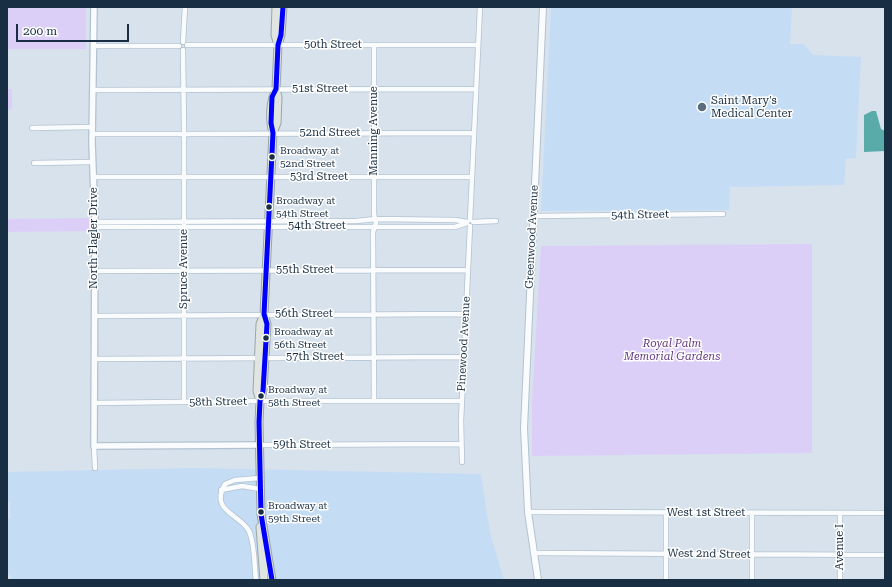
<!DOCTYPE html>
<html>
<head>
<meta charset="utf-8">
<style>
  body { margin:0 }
  #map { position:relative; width:892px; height:587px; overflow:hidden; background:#d7e2ed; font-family:"Roboto Serif",serif }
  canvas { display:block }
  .frame { position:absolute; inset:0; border:8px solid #182e42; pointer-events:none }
  .scale { position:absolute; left:16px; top:24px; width:113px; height:18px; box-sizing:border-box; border:2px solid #182e42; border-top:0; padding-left:5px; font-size:12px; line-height:14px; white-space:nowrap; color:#182e42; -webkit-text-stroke:3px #fff; paint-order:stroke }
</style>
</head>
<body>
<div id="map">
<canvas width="892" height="587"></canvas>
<div class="frame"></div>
<div class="scale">200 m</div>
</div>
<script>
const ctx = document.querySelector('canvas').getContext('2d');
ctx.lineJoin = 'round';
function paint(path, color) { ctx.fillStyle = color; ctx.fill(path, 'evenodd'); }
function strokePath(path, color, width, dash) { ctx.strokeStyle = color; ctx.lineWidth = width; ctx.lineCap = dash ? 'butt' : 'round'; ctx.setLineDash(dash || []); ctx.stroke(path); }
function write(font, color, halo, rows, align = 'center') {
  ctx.font = font + ' "Roboto Serif",serif'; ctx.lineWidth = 3; ctx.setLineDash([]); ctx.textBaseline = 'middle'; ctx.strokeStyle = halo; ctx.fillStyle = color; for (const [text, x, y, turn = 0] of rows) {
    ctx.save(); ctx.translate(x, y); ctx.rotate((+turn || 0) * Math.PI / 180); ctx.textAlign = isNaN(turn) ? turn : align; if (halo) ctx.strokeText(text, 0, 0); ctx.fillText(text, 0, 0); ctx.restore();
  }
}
paint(new Path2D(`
  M551,7H792L790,44H804L813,55L861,57L856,158L846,159L844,185L730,187L729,210L541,211Z
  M195,468L481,474L490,533L504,580H11L10,575L7,572V519H10V501H7V472Z`), '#c4ddf5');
paint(new Path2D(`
  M7,7H86V49H7Z
  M7,89H12V110L7,109Z
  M89,218V231L7,232V219Z
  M812,244V453L532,456V400L541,246Z`), '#dccff7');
paint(new Path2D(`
  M872,111H876L881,129L885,131V151L864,152V115Z`), '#59aba9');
const minor = new Path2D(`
  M183,42L185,7
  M187,45H478
  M94,46H179
  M183,50L184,131
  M93,90L476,89
  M32,128L93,127
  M93,134H182
  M186,134L474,133
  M184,136V402
  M34,163L93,162
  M94,177H472
  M533,216L723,214
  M470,220L480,7
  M95,222L356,221L376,219L455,220L467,222
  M473,222L496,221
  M95,227H455L467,223
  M93,271L468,270
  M94,316L466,314
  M94,359L464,357
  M374,401L373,232L376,223L374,214V45
  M94,403L260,401H462
  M259,445L461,444
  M94,446L95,468
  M462,462L461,421L470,226
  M221,490L242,486L260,489
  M528,512L885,513
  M666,513V580
  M533,553L885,555
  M256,580C254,565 255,544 249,531C240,514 209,511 225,484L235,480L260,478
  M752,580V513
  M840,580V513`);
const tertiary = new Path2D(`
  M94,7L92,143L95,222L94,446L259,445`);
const secondary = new Path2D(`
  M538,580L528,512L524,428L543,7`);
const primary = new Path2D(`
  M278,45L281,35L283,7
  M273,133L277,123L278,97L276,89L278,45L275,35L276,7
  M260,401L257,391L260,324L264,314
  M260,527L264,580
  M272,580L261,514L259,422L260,401L263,391L267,324L264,314L273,133C269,119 270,102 276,89`);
strokePath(minor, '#b2c2d1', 6);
strokePath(tertiary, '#b2c2d1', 8);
strokePath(secondary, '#b2c2d1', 8);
strokePath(primary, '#9ba6a2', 9);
strokePath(minor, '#f9fbfc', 4.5);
strokePath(tertiary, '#f9fbfc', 5.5);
strokePath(secondary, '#f9fbfc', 6);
strokePath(primary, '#e1e5e1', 7);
strokePath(new Path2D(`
  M272,580L261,514L259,422L260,401L263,391L267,324L264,314L273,133L271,123L272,97L276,89L278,45L281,35L283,7`), '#00f', 5);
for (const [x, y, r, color] of [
  [702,107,5,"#5b6d7e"],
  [272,157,3.5,"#182e42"],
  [269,207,3.5,"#182e42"],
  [266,338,3.5,"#182e42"],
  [261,396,3.5,"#182e42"],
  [261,512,3.5,"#182e42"]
]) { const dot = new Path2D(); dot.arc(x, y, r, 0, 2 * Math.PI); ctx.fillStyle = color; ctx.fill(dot); strokePath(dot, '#fff', 1.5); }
write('10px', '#182e42', '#fff', [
  ["Broadway at",280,151],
  ["52nd Street",280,164],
  ["Broadway at",276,201],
  ["54th Street",276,214],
  ["Broadway at",274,332],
  ["56th Street",274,345],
  ["Broadway at",268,390],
  ["58th Street",268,403],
  ["Broadway at",268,506],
  ["59th Street",268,519]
], 'left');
write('11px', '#182e42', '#fff', [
  ["50th Street",333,45],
  ["51st Street",320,89],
  ["Manning Avenue",374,131,-90],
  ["52nd Street",330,133],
  ["53rd Street",319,177],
  ["54th Street",640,215,-1],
  ["54th Street",317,226],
  ["Greenwood Avenue",532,237,-87],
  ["North Flagler Drive",94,238,-90],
  ["Spruce Avenue",184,269,-90],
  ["55th Street",305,270],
  ["56th Street",304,314],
  ["Pinewood Avenue",464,344,-87],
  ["57th Street",315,357],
  ["58th Street",218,402,-1],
  ["59th Street",302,445],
  ["West 1st Street",706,513],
  ["Avenue I",840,547,-90],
  ["West 2nd Street",709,554,1]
]);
write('11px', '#182e42', '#fff', [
  ["Saint Mary's",711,101],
  ["Medical Center",711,114]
], 'left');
write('italic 11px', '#643985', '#fff', [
  ["Royal Palm",672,344],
  ["Memorial Gardens",672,357]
]);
</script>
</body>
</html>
